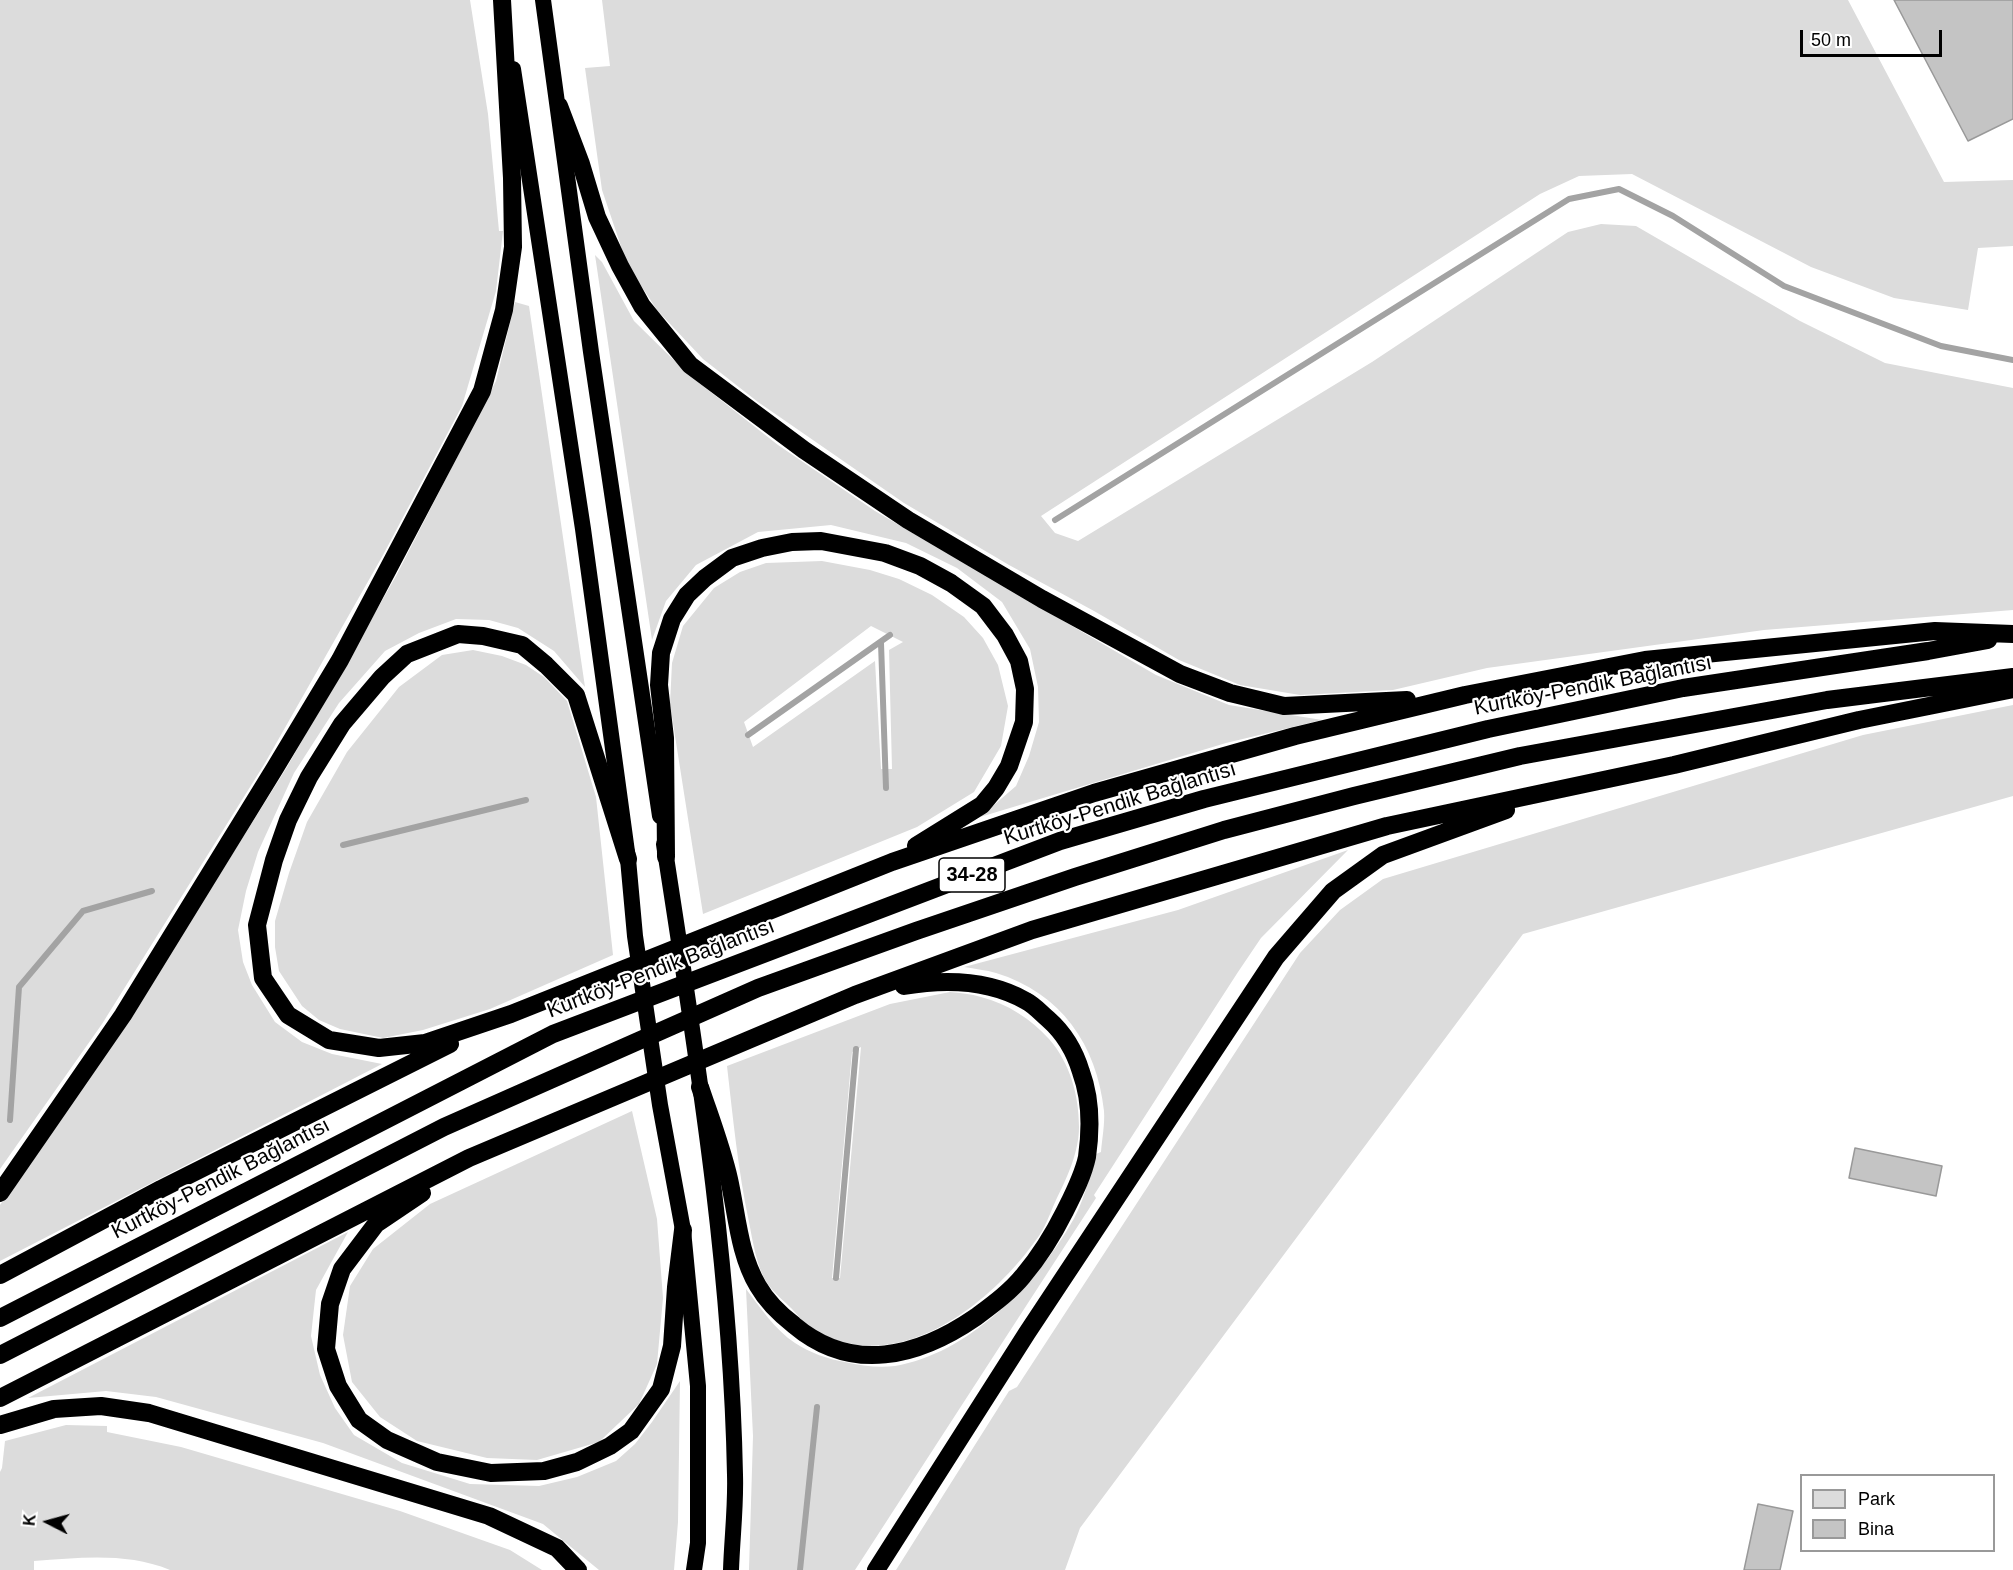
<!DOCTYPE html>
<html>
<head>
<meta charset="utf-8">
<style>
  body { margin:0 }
  #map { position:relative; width:2013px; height:1570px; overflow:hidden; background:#fff; font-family:Helvetica,sans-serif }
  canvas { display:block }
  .legend { position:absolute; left:1800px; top:1474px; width:195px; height:78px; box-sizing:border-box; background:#fff; border:2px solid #999; margin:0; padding:8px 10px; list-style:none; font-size:18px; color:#000 }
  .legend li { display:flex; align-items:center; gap:12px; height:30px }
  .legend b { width:30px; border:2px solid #999 }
  .north { position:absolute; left:18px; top:1492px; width:60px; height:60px; -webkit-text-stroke:4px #fff; paint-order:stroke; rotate:276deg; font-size:16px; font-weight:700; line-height:24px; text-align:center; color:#000 }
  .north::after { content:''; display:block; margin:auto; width:21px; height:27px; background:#000; clip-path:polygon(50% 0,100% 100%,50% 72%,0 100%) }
  .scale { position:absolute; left:1800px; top:30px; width:142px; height:27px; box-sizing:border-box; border:3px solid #000; border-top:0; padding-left:8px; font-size:18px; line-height:21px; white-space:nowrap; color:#000; -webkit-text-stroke:4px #fff; paint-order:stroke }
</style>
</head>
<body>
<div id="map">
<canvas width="2013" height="1570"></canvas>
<ul class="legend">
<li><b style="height:16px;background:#dcdcdc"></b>Park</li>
<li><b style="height:16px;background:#c4c4c4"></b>Bina</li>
</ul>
<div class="north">K</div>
<div class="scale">50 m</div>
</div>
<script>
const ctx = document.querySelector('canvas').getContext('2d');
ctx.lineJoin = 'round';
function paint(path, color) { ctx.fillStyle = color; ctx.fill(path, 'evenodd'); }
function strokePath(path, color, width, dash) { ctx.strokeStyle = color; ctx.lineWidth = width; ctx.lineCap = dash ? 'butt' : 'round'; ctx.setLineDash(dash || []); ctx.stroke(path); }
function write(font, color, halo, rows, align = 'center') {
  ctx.font = font + ' Helvetica,sans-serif'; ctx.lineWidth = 4.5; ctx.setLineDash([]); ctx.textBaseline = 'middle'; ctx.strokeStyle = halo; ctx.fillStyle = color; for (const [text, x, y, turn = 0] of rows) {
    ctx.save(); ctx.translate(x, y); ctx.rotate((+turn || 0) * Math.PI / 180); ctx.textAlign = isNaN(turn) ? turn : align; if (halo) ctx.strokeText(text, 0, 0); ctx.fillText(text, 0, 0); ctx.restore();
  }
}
paint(new Path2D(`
  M0,0H470L488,114L499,231H503L496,291L462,406L383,555L265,763L102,1024L0,1169Z
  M602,0H1848L1944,182L2013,180V246L1978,248L1968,310L1894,298L1811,267L1632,174L1579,176L1540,194L1041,516L1055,533L1078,541L1372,362L1568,232L1601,224L1636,226L1800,321L1885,363L2013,388V610L1764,630L1487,668L1393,690L1300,695L1240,685L1179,660L1094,611L1009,565L904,503L758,402L703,359L657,310L627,264L602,190L585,68L610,66Z
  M595,255L602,262L634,321L689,375L778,445L875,511L1156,675L1229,705L1322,720L1226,743L980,817L1016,786L1029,756L1039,722L1038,687L1030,649L1002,602L957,568L906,543L831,525L758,532L696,565L666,601L652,640Z
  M515,302L529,306L585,687L554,651L518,628L489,620L456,619L419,633L385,651L339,703L294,773L258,852L246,891L238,930L243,962L252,985L275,1022L302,1042L332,1054L382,1064L0,1261V1205L25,1172L124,1027L287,767L396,576L496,381Z
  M822,561L870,570L899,579L932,595L964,617L983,638L998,665L1008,706L1001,746L974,792L917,827L703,914L670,704L672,663L683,626L714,588L740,572L766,563ZM871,626L903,642L889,650L892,769H881L875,661L753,747L744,722Z
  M473,650L502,656L526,665L544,677L567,701L596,797L613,955L490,1009L423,1030L383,1038L340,1029L319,1020L302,1006L279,971L275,947V921L289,873L307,822L347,752L399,687L442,655Z
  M2013,705V796L1523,934L1080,1528L1065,1570H896L1009,1391L1017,1387L1300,953L1340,910L1383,879L1863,735Z
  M1348,850L1261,938L1238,972L1094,1195L1096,1198L855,1570H749L753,1436L746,1289C760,1307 775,1330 795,1343C810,1353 828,1359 845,1362C862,1366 879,1368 895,1366C967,1354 1033,1287 1069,1227C1083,1206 1089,1178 1096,1154L1101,1152C1102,1139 1105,1124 1104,1111C1097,1045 1061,993 996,973C986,970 975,969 964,967L1178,910Z
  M950,992C960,993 971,994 981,997C1008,1004 1031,1019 1049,1039C1070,1063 1079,1095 1079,1127C1079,1152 1067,1178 1056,1200C1050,1213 1045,1229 1036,1240C988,1307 894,1380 811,1328C804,1324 798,1315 792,1309C784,1301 773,1292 767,1283C756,1265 753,1242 749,1222C738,1170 733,1118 727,1066L890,1004ZM861,1047L840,1278H832L852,1052Z
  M632,1111L657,1219L663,1298L657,1364L639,1404L599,1442L537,1460L487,1458L417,1441L380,1417L352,1382L343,1335L350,1286L373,1249L430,1204Z
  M348,1232L316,1290L311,1336L320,1375L335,1408L354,1435L402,1463L470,1484L539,1486L577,1477L616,1461L635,1444L652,1422L680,1381L678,1522L674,1570H599L543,1524L323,1443L156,1397L106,1391L28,1398Z
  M66,1425L107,1426V1432L181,1447L400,1511L510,1550L542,1570H170C126,1552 80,1558 34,1561V1570H0V1472L2,1468L5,1441Z`), '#dcdcdc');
strokePath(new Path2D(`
  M1055,520L1569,199L1619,189L1673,216L1784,286L1941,346L2013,360
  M881,643L886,788
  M748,735L890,635
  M343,845L526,800
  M10,1120L19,987L83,911L152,891
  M836,1278L856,1049
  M800,1570L817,1407`), '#a3a3a3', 6);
const building = new Path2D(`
  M1894,0H2013V119L1968,141Z
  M1855,1148L1942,1166L1936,1196L1849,1178Z
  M1758,1504L1793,1511L1780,1570H1744Z`);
paint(building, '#c4c4c4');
strokePath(building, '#999', 1.5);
strokePath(new Path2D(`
  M543,0L591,352L660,816
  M513,69L583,529L628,859L635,936L660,1105L683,1230L698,1386V1543L694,1570
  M664,844C696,1053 731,1263 735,1475C736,1506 732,1539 731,1570`), '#000', 16);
strokePath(new Path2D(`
  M559,106L581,164L597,217L620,266L642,306L690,365L804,450L908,520L1042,599L1180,674L1230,693L1284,706L1407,700
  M666,857L665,738L659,685L661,653L672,619L687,595L705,578L732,558L762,548L792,542L821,541L885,553L920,566L951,583L983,606L1005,635L1019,661L1025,689L1024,722L1009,766L996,788L982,805L916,846
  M628,859L576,695L546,665L522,645L483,636L458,634L407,654L382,677L342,724L309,777L288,820L274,860L257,925L263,978L288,1015L329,1040L379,1048L425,1043L511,1014L892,862L1094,793L1295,736L1465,695L1645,660L1935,631L2013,634
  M700,1087C710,1117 722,1148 729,1179C737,1215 739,1254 758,1286C766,1300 781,1315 794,1325C852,1374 918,1357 976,1317C992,1305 1010,1292 1023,1276C1040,1256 1053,1235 1065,1211C1073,1195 1083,1176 1087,1157C1091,1129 1091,1099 1081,1072C1075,1052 1064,1033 1048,1019C1041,1013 1034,1005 1026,1001C989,980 945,979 904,986
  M0,1193L123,1015L275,768L340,660L482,391L504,310L513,247L512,178L502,0
  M422,1193L376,1224L342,1269L330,1304L326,1349L338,1386L359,1420L387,1440L437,1462L491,1473L544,1471L577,1462L610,1446L631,1431L661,1389L672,1346L676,1287L683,1230
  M0,1275L161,1189L450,1044
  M0,1318L553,1034L1060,841L1204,799L1488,729L1683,688L1928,651L1988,640
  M0,1355L444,1127L758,988L916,931L1075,877L1224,830L1354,796L1520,756L1827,700L2013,677
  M0,1398L469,1158L855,995L1032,930L1387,826L1674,765L1859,720L2013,689
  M0,1425L54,1409L101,1406L149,1413L489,1516L557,1548L578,1570
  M876,1570L1027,1333L1276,957L1333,891L1383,855L1506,810`), '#000', 18);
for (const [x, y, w] of [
  [972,875,66]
]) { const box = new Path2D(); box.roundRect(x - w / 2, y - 17, w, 34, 4.5); ctx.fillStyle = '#fff'; ctx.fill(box); strokePath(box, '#000', 1.5); }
write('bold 20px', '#000', null, [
  ["34-28",972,875]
]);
write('21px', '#000', '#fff', [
  ["Kurtköy-Pendik Bağlantısı",1593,686,-11],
  ["Kurtköy-Pendik Bağlantısı",1120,804,-17],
  ["Kurtköy-Pendik Bağlantısı",661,969,-21],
  ["Kurtköy-Pendik Bağlantısı",221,1179,-27]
]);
</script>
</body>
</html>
